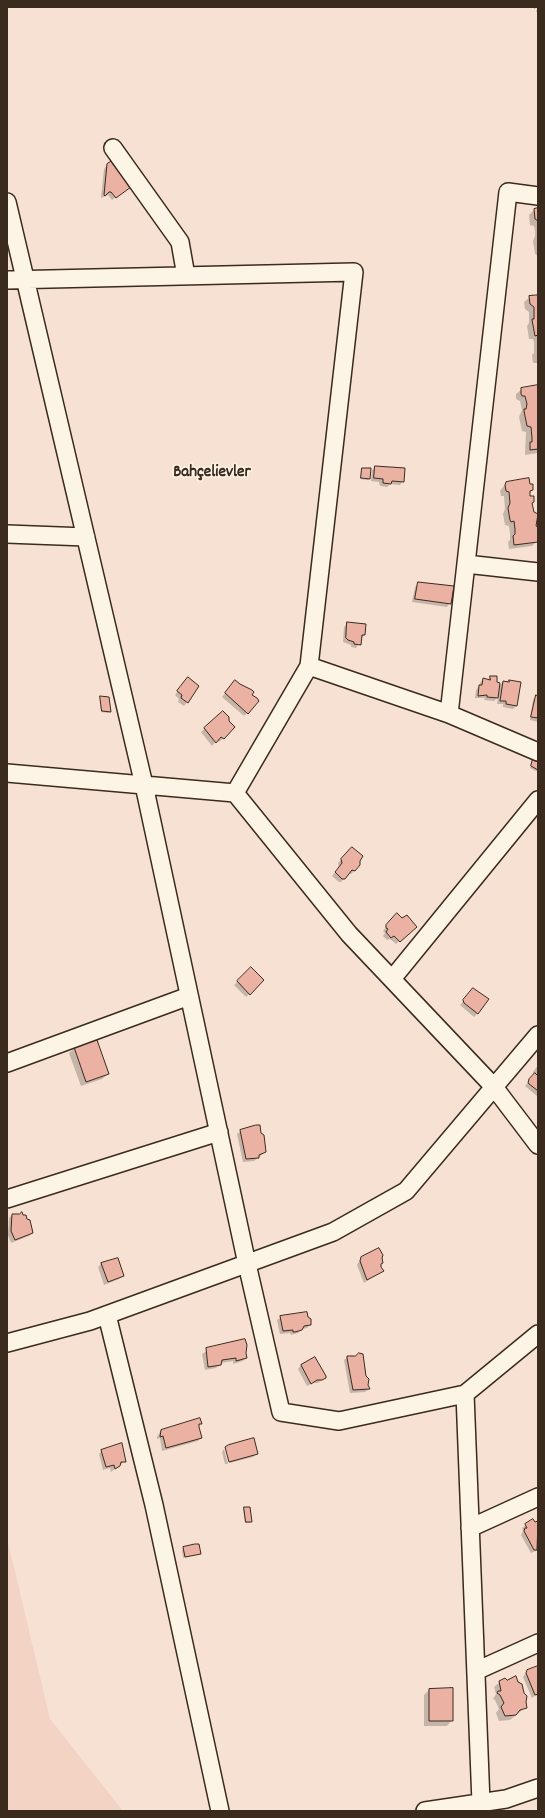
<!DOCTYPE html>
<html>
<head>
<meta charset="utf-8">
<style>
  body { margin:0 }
  #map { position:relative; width:545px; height:1818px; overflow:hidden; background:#f7e1d2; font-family:Dekko,sans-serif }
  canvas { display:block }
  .frame { position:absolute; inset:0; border:8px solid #3b2a1e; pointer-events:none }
</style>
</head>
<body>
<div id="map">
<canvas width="545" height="1818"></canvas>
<div class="frame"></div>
</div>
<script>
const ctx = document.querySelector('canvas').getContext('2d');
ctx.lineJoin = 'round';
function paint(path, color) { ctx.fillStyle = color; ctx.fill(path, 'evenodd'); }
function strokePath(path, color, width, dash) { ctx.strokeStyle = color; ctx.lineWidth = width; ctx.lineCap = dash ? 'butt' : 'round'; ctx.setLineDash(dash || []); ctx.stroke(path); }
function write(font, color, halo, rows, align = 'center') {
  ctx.font = font + ' Dekko,sans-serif'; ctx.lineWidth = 3; ctx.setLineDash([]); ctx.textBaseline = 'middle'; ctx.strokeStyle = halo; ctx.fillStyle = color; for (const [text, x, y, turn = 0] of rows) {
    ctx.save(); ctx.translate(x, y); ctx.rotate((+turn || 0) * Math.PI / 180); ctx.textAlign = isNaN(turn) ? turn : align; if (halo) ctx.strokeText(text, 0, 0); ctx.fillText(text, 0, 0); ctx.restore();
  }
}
paint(new Path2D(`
  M7,1538L50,1719L123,1811H7Z`), '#f3d3c4');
paint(new Path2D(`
  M107,165L126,190L112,200L108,195L101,198L104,169Z
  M538,209V256L535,254L533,241L535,236V231L534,226L530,225L529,215L534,210Z
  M538,295V363H533L532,355L534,353V343L533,339H529L527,326L529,323V312L525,309L524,302L530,297Z
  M538,386V453L525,455L526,432L522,431L519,417L522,410L520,401L516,399V394L522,389Z
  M376,467L403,481L400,485L390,484L387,487L380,486L379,482L371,481L372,470Z
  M362,469L369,478L368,480L360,479Z
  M506,483L529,485L532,490L529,493V497L533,502L531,504L534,527L538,528V535L537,541L532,546L509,549L508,542L510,540V534L509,526L505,525L503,514L505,509L504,496H501L500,491Z
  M419,583L450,603L447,607L412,602L415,587Z
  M348,623L364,635L356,648L351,647V645L343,642L344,627Z
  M491,677L498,687L503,682L520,683L516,706L513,709L503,707V704H497L498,697L494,701L484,700L485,698H475L476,690L479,686L480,683L483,679L487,680Z
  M185,681L198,687L184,706L178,702L179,699L175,695Z
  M232,684L258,701L244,716L222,697Z
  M536,696L538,697V722L530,720L533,700Z
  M101,697L110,711L109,713L101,712L100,699Z
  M223,712L228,721L234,727L219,742L217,740L212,746L201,732Z
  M533,758H538V772L530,768Z
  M352,848L357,868L351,874L349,873L341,882H339L332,876L339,867L338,863Z
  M397,914L415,926L396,944L390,939L387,940L383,936L385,933L383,931Z
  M251,969L263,980L246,997L234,985Z
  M470,993L478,1013L474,1017L460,1005Z
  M75,1048L108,1074L102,1079L81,1086L69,1053Z
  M538,1065V1097L525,1086L533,1077V1072Z
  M241,1131L265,1152L254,1161L243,1162L237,1134Z
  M12,1215L32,1233L29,1236L11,1243L8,1235L9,1218Z
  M361,1258L380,1265L382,1271L364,1283L357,1265Z
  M117,1259L123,1276L119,1279L104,1285L98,1267L101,1264Z
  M281,1317L310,1324L307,1328L302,1329L298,1333L291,1335L290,1333L280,1334L277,1320Z
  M211,1348L245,1353L246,1358L243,1361L233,1364V1361L221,1363L216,1368L205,1370L202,1354Z
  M348,1357L367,1385L369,1389L365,1392L350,1393L344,1360Z
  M314,1358L325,1378L318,1383H313L307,1386L298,1369L302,1364Z
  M201,1423L198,1426L201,1437L198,1441L162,1451L160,1438L157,1439V1437L161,1430Z
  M226,1448L257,1454L253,1457L230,1463Z
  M224,1449L228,1464H225L222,1452Z
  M102,1451L125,1461L111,1472L110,1468L103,1470L99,1454Z
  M244,1508L251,1521L249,1523H245L243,1509Z
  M538,1522V1550L531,1553L521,1535L523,1531L522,1528L526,1525Z
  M184,1548L200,1554L183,1558L182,1550Z
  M538,1667V1697L536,1695L532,1698L523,1677L527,1671Z
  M500,1682L517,1683L526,1707L510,1720L499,1721L496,1713L499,1709L495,1700L493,1699L496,1694L494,1687Z
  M429,1690L452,1720L447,1726H424V1695Z`), '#0003');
const building = new Path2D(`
  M112,161V163L131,187L116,198L111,192H109L105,196L104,195L107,164Z
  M538,208V221L535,219L534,209Z
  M536,295H538V335L535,336L532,320V319H534V307L530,304L529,296Z
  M538,385V449L530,450V442H532V438L531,427L527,426L524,411V409H526L527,404L525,396H522L521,394V388Z
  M375,466L405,468L404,482L392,481L391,484L383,483V479L374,478Z
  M362,468H371L370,479L361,478Z
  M529,478L530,484H533V490L530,491V496H534V502L532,503L534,512L538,514L536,526L538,527V542L514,545L513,536L515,534V529L514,521L511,522L510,520L508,508L510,503L509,492L506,491L505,485L506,482Z
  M418,582L454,586L451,604L415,599Z
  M347,622L366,624L365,635H362L361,645L354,644V642L348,640L346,638Z
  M490,676H497V682L500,683L498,698L487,697V695L478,696L479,685H482L483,678L490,680Z
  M188,677L199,686L188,703L181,698L182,695L177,691Z
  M235,680L240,684L252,690L254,692L252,695L257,698L259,701L248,714L225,693Z
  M509,680L521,682L517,706L506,704V701H500L503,681L509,682Z
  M536,695L538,696V718L531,717Z
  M100,696L109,697L111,712L102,711Z
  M223,711L229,717V721L235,727L224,739L221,737L216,743L204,728Z
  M534,755L538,757V770L531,766Z
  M352,847L363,856L360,861V865L355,871L352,870L345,879H342L335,872L342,863L341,859Z
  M397,913L402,918L407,915L417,927L400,942L394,936L391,938L386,932L388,929L386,928V925Z
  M251,967L264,980L250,995L237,981Z
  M473,988L489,999L478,1014L464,1003L463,1000Z
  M93,1040H97L109,1074L86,1082L74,1047Z
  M535,1073L538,1076V1091L528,1083L529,1079Z
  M256,1125H260L261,1133L264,1135L266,1152L259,1155V1158L246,1159L240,1130Z
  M22,1212L23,1215H26L27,1219L30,1220L33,1233L15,1240L11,1231L12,1214H19Z
  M379,1248L383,1255L382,1258L383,1263L381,1264V1267L384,1271L367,1280L360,1261L361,1257Z
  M118,1258L124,1276L108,1282L101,1263Z
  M307,1312L308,1317L311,1319V1325L304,1326L302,1330L295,1332H293V1330L283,1331L280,1316Z
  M245,1339L247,1345L246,1353L247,1358L236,1361V1358L222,1360L221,1365L208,1367L206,1348Z
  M359,1353L363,1354L366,1376L369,1379L368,1385L370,1389L353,1390L347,1358V1356H355Z
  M315,1357L326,1376V1378L322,1380H317L311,1384L301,1365Z
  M200,1418L202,1424H199V1427L202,1438L166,1448L163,1436L160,1437L161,1430Z
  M254,1438L258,1454L229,1462L225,1447L228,1445Z
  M122,1443L126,1462H121L120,1466L115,1469L114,1465L106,1467L101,1450Z
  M244,1507H250L252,1522H246Z
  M533,1519L535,1522L538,1521L537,1550H534L524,1531L525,1528H527L525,1524Z
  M195,1544H199L201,1554L185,1557L183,1547Z
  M538,1666V1694L535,1695L526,1673L527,1670Z
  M516,1676L518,1682L522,1684L524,1693L527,1696L526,1702L527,1708L520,1710L516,1715L505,1716L501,1707L504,1703L500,1695L497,1693L498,1691H501L499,1681L505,1678L507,1680Z
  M453,1688V1721H429V1689Z`);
paint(building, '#ebb2a4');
strokePath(building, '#3b2a1e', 1);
const minor = new Path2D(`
  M113,148L180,242L186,276
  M7,202L144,785L247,1264L281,1412L339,1421L465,1394L538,1334
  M7,280L354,272L309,666L235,793
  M7,534L86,537
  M466,564L538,572
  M309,666L449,714L538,752
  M449,714L508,192L538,196
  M7,773L235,793L349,934L494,1087L538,1145
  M392,979L538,800
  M7,1063L189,996
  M7,1199L219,1132
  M107,1315L154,1505L220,1811
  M7,1343L90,1321L333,1232L406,1191L538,1035
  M465,1394L481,1803
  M470,1528L538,1497
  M476,1671L538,1643
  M425,1811L506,1799L538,1788`);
strokePath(minor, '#3b2a1e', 20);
strokePath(new Path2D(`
  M535,7L538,11`), '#3b2a1e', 2.5, [1, 3]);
strokePath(minor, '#fcf5e5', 17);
write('bold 17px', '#3b2a1e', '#fcf5e5', [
  ["Bahçelievler",212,474]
]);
</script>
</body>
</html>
